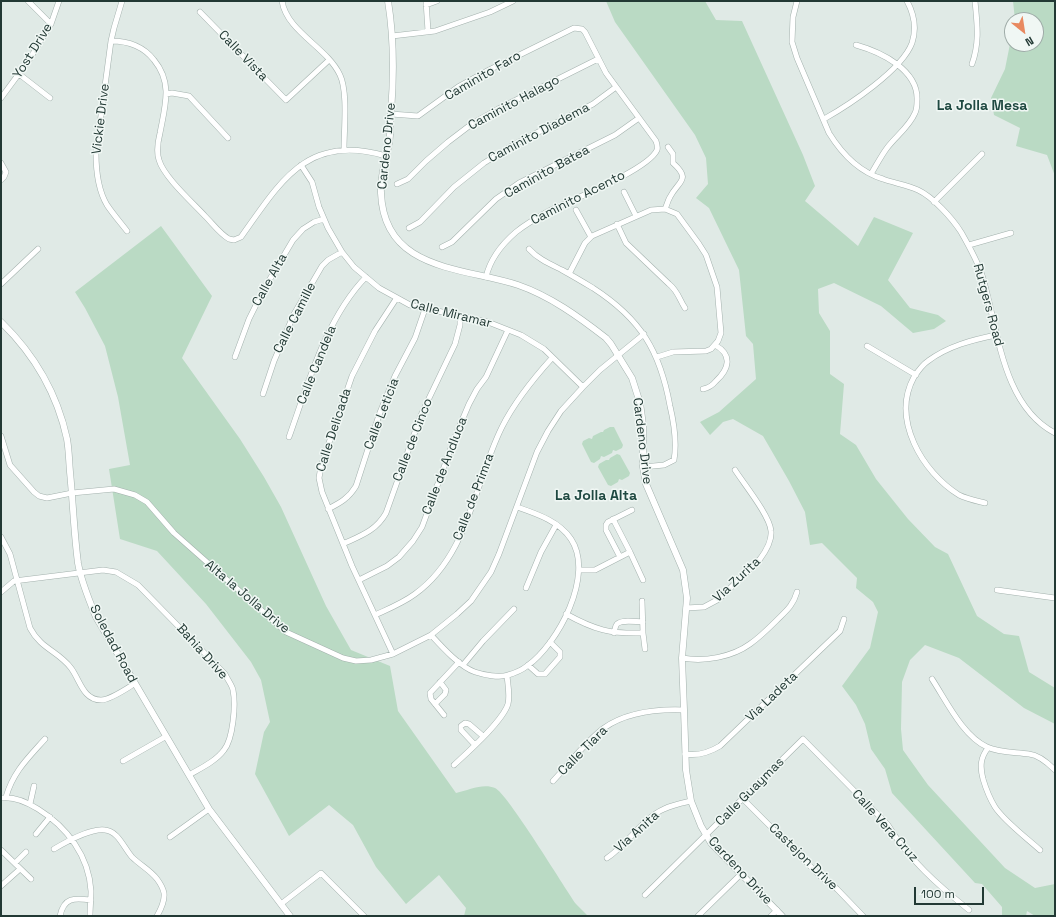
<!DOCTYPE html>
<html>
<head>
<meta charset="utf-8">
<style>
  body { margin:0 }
  #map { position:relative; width:1056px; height:917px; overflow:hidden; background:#e0eae6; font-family:"Space Grotesk",sans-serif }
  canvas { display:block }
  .frame { position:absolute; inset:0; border:2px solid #223934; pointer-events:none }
  .north { position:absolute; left:1004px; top:12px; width:40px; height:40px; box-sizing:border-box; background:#f0f7f4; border:1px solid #9eaba7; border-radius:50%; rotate:150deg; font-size:11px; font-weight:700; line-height:16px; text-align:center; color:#223934 }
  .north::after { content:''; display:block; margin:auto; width:14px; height:18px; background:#e88960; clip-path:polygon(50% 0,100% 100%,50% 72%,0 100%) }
  .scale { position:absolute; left:914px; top:887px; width:70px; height:18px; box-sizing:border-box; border:2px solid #223934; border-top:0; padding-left:5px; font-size:12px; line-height:14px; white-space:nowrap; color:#223934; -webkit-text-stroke:3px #f0f7f4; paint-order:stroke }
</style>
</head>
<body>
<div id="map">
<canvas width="1056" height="917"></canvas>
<div class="frame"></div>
<div class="north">N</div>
<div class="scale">100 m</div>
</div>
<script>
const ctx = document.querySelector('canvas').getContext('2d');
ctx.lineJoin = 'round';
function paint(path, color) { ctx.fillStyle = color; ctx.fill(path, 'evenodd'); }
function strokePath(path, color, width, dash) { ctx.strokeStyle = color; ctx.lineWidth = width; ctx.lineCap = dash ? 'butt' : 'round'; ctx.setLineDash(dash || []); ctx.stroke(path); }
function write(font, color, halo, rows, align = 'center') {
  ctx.font = font + ' "Space Grotesk",sans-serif'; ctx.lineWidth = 3; ctx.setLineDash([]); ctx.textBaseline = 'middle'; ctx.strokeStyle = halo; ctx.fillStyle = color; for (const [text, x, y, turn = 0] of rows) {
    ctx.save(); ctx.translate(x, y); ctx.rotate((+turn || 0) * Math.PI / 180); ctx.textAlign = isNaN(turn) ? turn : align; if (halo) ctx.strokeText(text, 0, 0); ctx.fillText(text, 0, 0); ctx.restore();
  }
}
paint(new Path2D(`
  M606,1H705L716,20L742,21L803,155L815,186L805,201L858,246L874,217L913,233L888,280L910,308L938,315L946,321L934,329L913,333L881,306L834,283L818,289L819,313L830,331V374L844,384L840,434L856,445L876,479L908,519L935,547L948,554L977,616L1004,634L1019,636L1029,672L1055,688V724L1024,708L959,658L925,645L910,660L902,682L901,729L903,750L928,785L1005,868L1035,888L1055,884V916H1035L1027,911L1026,916H1002V907L982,884L975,883L892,793L885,769L871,749L865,724L856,705L842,686L870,648L878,612L873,602L856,588L857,578L822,543L810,545L805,512L789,481L763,436L733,419L723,422L710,435L700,422L719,412L756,379L753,344L746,336L739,270L709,208L696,198L708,184L706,158L695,135L615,22Z
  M1013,1H1055V176L1047,155L1016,146L1020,128L994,115L991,98L1005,69L1012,34V44H1036V20H1015Z
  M161,226L212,296L182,358L240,439L264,477L281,507L326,606L351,650L390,666L398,711L456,793C469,790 483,783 495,788C507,793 564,887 576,904L588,916H464L466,908L439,875L406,904L376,867L353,825L329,805L289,836L255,774L264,732L270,722L261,680L251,662L206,604L157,551L120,539L109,469L130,465L118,397L105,346L85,308L75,292Z
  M610,427H614L623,445L622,448L616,451L613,450L612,453L604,457L601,456L600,459L594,463L591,462L582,444L583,441L589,438L592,439L593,436L601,432H603L604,430Z
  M617,454L620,455L630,473L629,476L622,480L619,479L618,482L611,486L608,485L598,467L599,464L606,460H609L610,458Z`), '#badac4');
const minor = new Path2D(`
  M28,1L51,24
  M122,1L114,28L111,41L96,153C96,170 98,190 107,205C113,214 120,222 127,231
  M282,1C287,32 327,47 340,75C348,92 344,129 344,149
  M426,1L428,31
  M797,1L793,17L792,42L797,58L829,133C842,154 859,172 883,179C894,183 907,185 918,190C933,197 952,218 961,232C969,246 977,260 982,275C998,326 1001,405 1055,433
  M426,5L437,1
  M200,12L286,100L329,60
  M392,36L435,31L490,12L513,1
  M111,41C128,41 144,47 154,60C173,83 165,106 160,133C158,141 156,151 159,160C164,177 192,202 205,216C213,224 220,234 229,239L234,240L241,237C281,181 307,133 386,156
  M856,45C881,52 919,70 917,101C917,105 917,109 915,113C909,127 896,136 887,148C881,156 876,166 871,174
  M972,64C980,42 977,23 975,1
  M19,74L50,98
  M166,94L172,93L189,96L228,138
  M1,98L29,60L51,24L59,1
  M391,114L418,116L458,87L489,70L574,28L582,29L585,32L606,73L656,141C657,144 658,147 657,150C648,170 571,200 549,211C538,217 526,224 516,232C502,244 490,260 486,277
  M824,119C849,105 902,70 912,43C917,28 914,14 907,1
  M1,163L6,172L4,177L1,180
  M301,165L312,182L319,207L328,228L342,252L354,267L379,288L410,305L488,322L521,335L544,349L583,387
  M397,184L408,179L426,161L448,142L473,123L498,109L598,59
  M624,192L636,216
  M934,202L982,154
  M665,209C667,205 668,200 670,197C678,181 692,180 673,163V154L668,147
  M576,210L591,237
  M617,224L626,243L669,284C678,291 679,299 685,308
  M409,228L420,222L454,187L484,163L513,145L593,104L616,87
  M969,245L1011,233
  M442,247L452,242L496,199L519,183L615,135L639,118
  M529,249C538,259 550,264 562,270C573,276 583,282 593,288C641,319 660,351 670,406C674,423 677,443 674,460L664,465L643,467
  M569,274L585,243L592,236L651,210L665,209L677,214L699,244L706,255L717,287L721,333L718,341L711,349L706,351L673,352L657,357
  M1,284L38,249
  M867,346L916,375
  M235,357L249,319L264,289L293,240L303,229L314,222L324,219
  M703,389C709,388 712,386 716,381C729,369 733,355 715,345
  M263,394L274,361L294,314L322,266L328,260L342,252
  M1,436L10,465L34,492L39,496L47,498L72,493L114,489L135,495L147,502L174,533L286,632L343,658L356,661L371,660L393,654L431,635L457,614L471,601L491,572L499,554L537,452L548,431L561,411L583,387L600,370L644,334
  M289,437C308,384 326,318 366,277
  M985,503C977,501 967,499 959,495C922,472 891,419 914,377C918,371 922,365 928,361C948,346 972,340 996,335
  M328,509C340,503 349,498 356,486L379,415L395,376L415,338L425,309
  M1,537L10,554L30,628C41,649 58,651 71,668C80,680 83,700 101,700C110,700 126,689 134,684
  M343,544C360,536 376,531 386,513L421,415L455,344L460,325V317
  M630,552L643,580
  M620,557L606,530V525L608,522L632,510
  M579,570H595L630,552L613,519
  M359,580L387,566L399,557L413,541L422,527L455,437L469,404L477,389L486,377L508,330
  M526,588L541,552L556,525
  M997,590L1055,598
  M1,592L14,581L103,570L116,572L138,585L225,674C227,679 232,685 233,690C236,705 233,739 224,750C216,761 201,768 189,775
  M642,601L643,633
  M686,608L704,607L719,599L760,559C766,551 772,541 771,531C770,516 744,484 735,470
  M566,614C595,630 610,634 643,633L645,649
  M375,615C388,609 403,603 415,594C469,555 474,483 502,427C515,401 533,379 552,358
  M614,633C615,630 615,626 617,624C622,619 636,622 643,622
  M431,635C442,647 460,667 475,672C484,675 499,678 508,675C515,673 522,670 527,666C558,644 595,575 571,539C559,521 537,514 517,507
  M393,654L352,566L322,492L319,478L321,466L352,376L375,331L396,299
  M682,658C705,662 732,657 750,644C760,637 768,629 776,621C786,611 793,606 797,592
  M463,665L483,641L514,609
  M528,665L538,674H545L560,657V652L550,642
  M932,679C947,702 963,736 987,747C1000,753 1016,752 1029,754C1039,755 1048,763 1055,770
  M435,704L445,694L446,690L440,682
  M444,715L431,699L430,693L459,662
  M475,745L461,730V726L465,723L469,724L483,736
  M988,748C980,758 980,767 983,779C986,789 990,799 995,807C1004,821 1028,839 1040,850
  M685,754C697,756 710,752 720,746L840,631L844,619
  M123,761L165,737
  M454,765C468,752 503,721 508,704C510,695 508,685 507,676
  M553,781C569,764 586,741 604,728C627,712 657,709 684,710
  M6,797C13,772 28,758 45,739
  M1,798C15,796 27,802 38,809C67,827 89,856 91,891C91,899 90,908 90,916
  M742,798L820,876L837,889L863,916
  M30,804L34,786
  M36,834L50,817
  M170,837L209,809
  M54,849C66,842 90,828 105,830C118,831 124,848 132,857C140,865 150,870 157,879C160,883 163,888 164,893C165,901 161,909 157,916
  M1,850L31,879
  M607,858C627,845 643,818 664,809C672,805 682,803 691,801
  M15,863L26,852
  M1,886L20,869
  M645,895L803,739L888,825C908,859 939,886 969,910
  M281,904L321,873L364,916
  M60,916C64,897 74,898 91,900
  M698,916L741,874
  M771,916L777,910`);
const tertiary = new Path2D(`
  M388,1C394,38 394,75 391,112C390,122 391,133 389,143C386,159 380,176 381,193C384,271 462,267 518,285C550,296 579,317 606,338L611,344L632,378L640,403L643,425V467L646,484L683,570L687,598L682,658L684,710L686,770L691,801L701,826L711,843L782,916
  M1,322C34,354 57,393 67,439C69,450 69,461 70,472C73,502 74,533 78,563C81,581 89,600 96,617L209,809L290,916`);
strokePath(minor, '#a3b1ad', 6);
strokePath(tertiary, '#a3b1ad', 7);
strokePath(minor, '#fff', 5);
strokePath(tertiary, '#fff', 6);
write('13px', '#223934', '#f0f7f4', [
  ["Yost Drive",33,51,-58],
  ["Calle Vista",243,56,46],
  ["Caminito Faro",483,76,-30],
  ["Caminito Halago",514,103,-28],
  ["Vickie Drive",101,119,-83],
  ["Caminito Diadema",539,133,-28],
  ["Cardeno Drive",387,146,-84],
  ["Caminito Batea",547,172,-29],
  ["Caminito Acento",578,198,-27],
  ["Calle Alta",270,280,-61],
  ["Rutgers Road",988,305,75],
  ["Calle Miramar",451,314,14],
  ["Calle Camille",295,318,-63],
  ["Calle Candela",317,365,-68],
  ["Calle Leticia",382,414,-69],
  ["Calle Delicada",334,430,-72],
  ["Calle de Cinco",413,440,-69],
  ["Cardeno Drive",642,441,83],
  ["Calle de Andluca",445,466,-69],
  ["Calle de Primra",474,497,-69],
  ["Via Zurita",737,580,-43],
  ["Alta la Jolla Drive",247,597,40],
  ["Soledad Road",113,644,62],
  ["Bahia Drive",202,652,48],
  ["Via Ladeta",772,697,-44],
  ["Calle Tiara",583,751,-45],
  ["Calle Guaymas",750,792,-45],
  ["Calle Vera Cruz",885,826,48],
  ["Via Anita",637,832,-42],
  ["Castejon Drive",803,857,44],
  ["Cardeno Drive",740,871,47]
]);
write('bold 14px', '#1f4941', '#f0f7f4', [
  ["La Jolla Mesa",982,106],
  ["La Jolla Alta",596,496]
]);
</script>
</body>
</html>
